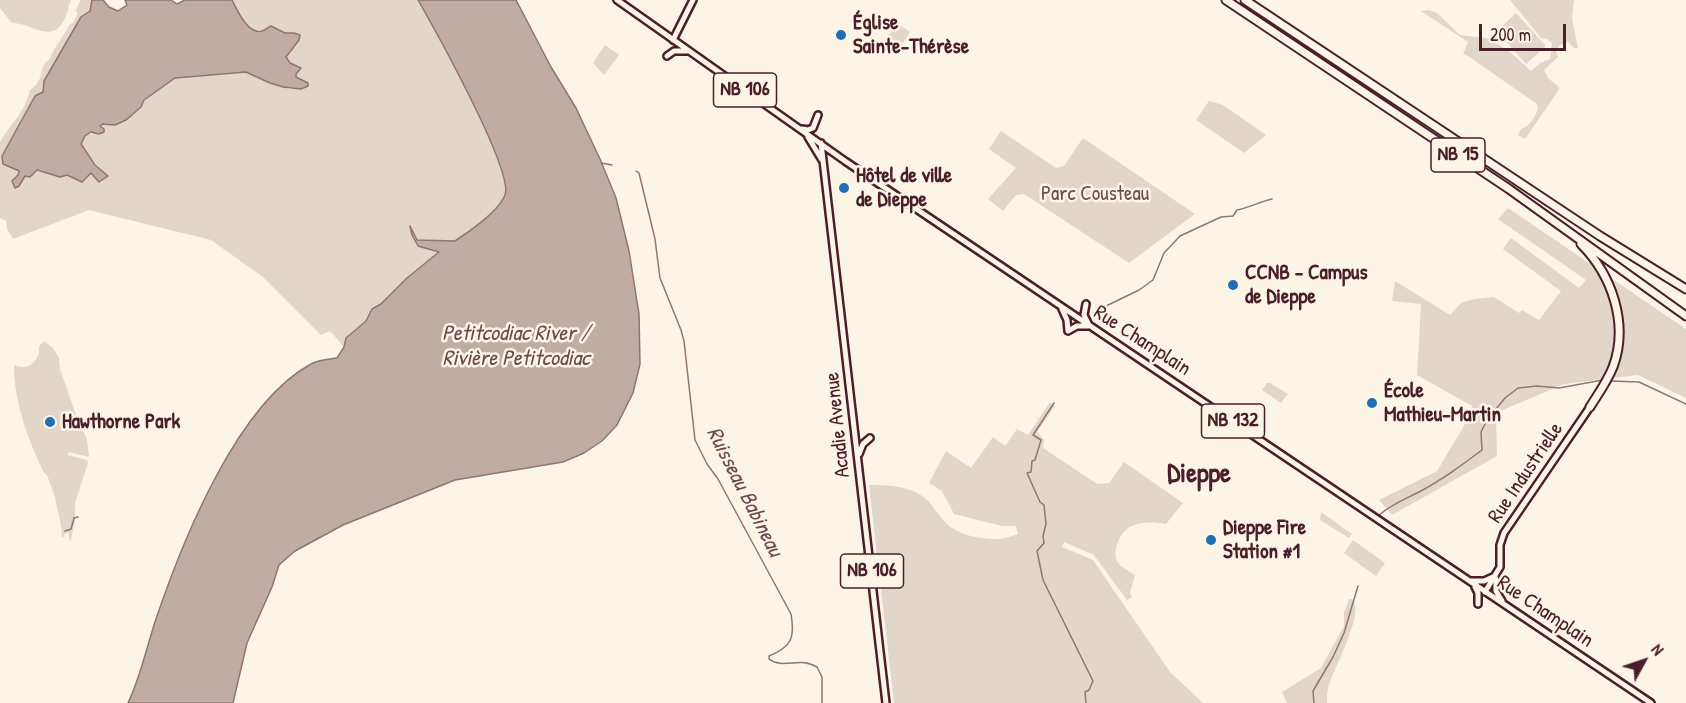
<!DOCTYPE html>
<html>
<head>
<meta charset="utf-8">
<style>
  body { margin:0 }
  #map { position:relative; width:1686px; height:703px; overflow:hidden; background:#fcf5e5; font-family:"Patrick Hand",sans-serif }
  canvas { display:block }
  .north { position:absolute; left:1614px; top:631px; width:60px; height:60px; -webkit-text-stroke:4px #fcf5e5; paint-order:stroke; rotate:50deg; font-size:16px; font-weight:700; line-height:24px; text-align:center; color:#4a1f2b }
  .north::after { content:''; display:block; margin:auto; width:21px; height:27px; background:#4a1f2b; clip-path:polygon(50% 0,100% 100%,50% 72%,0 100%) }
  .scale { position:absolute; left:1479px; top:24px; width:87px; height:27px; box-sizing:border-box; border:3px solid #4a1f2b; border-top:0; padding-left:8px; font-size:18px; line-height:21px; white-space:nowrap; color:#4a1f2b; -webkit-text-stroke:4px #fcf5e5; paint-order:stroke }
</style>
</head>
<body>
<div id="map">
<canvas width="1686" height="703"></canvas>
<div class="north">N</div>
<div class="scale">200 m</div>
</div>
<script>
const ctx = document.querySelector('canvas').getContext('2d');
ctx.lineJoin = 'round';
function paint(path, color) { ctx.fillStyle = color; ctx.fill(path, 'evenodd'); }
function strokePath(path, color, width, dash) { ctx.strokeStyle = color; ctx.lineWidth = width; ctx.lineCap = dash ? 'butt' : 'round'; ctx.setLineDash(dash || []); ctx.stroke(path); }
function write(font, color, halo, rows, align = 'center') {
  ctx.font = font + ' "Patrick Hand",sans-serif'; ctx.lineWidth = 5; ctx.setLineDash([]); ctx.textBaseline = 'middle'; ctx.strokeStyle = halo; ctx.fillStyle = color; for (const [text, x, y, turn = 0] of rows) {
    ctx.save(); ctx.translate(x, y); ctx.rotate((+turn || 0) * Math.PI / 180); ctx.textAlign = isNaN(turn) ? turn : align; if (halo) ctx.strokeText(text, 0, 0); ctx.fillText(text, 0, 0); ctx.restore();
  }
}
paint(new Path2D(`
  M0,0H71C68,7 67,16 63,22C50,44 30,22 12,23L0,8Z
  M80,0H92L91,11L81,17L44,81L43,92L35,96L11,140L8,166L19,173L13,182L19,186L25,176H31L34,171L40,170L60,177L67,175L81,182L91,173L95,176L98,182L107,177L108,176L101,171L83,147L81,144C86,131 93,134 104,132V129L100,126L103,124L126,120L141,107L144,100L175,78L246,72L270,83L290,89H298L308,83L296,77V74L300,70L299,67L290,63L286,56L299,40L294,33H285L279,29L254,30C242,20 239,15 232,0H418C434,27 515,170 505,195C499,211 469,232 455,241L417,240L412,231L414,240L440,252L407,278L381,304L371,311L366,321L349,334L344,347L330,331L321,335L263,277L211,240L89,210L13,239L7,229L6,221L0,218V142C9,126 26,111 30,90C43,81 39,75 44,65C45,62 49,61 50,58C55,46 64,35 70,24L73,23L78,13L76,11Z
  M1510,0H1574L1572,18L1578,48H1574L1568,42L1560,45L1556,51L1558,57L1544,70L1548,78L1560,88L1525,139L1518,135L1521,129C1530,126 1534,118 1538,109L1537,104L1468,56L1463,54L1468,42L1421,11L1428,10L1437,13L1460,35L1487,38L1509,51L1531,71L1540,63L1550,59L1552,43L1547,39L1541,38Z
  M1516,13L1546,46L1526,64L1497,31Z
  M897,23L910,32L896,53L883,44Z
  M605,45L619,55L604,75L593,63Z
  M1209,101L1223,105L1266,135L1244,153L1196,120Z
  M1001,131L1056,168L1064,166L1083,138L1195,214L1129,263L1024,194L1016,195L1003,211L988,199L1016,168L989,149Z
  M1508,208L1686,329V398L1638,375L1564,384L1496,413L1497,456L1392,515L1379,500L1437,471L1468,419L1472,406L1417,375L1421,304L1392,301L1395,281L1450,315L1461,303L1474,299L1494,297L1519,313L1522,310L1539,320L1561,291L1503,249L1511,238L1579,288L1586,280L1498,219Z
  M44,341L53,348L59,358L60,369L77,418L87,439L89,457L69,452L67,455L87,460L88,463L75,503V520L71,541L69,540V533H65L64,537L61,536L62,531L55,497L47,475L44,473C28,439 14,403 14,365C27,370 32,366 39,354V346Z
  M1267,383H1270L1288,394L1281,403L1262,390Z
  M1050,402L1055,406L1037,432L1044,440L1043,448L1097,484L1109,483L1124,462L1183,503L1166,524C1146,521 1126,521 1118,542C1116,548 1114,555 1117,561C1120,567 1129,571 1135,575L1130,593L1132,597L1127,600L1094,555L1064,542L1062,547L1093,560L1170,672L1203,703H894L869,485C887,485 902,485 919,494C930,500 935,511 944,521C956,535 982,540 1000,539C1006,538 1012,536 1018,534L1016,526H1002L954,514L942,491L929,483L946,451L971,468L993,437L1005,446L1017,429L1028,435Z
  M1321,512L1352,534L1349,538L1320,520Z
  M1353,540L1385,563L1376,576L1344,553Z
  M1349,599H1352C1366,613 1332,670 1328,689C1327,693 1327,698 1327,703H1287L1282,692L1321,668L1344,626V613Z`), '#e2d5ca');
const water = new Path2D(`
  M92,0H103L109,7L118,11L127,5L125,0H171L177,4L185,0H232C237,10 248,35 262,31C266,30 268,27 271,26L285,33H294L300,35L299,40L286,57L290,63L301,68L296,74V77L308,83V86L301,89L283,87L270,83L246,72L175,78L144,100L141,107L126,120L115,125L103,124L100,126L104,129V132L99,134L91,132L85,136L81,144L95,165L108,176L99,182L91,173L82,182L67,175L60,177L37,170L30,177L25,176L19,186L15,188L12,181L18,175L19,171L3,164L2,156L35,96L43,92L44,81L81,17L90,11Z
  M418,0H516L551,67L576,108L600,159L616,198L629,251L639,314L640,364L633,393L617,425L602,441L584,453L563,462L455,480L343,525L295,551L279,565L272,587L247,643L233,703H128C141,676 147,645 157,616C183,540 237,404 311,364C318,360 329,359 337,358L344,347L346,338L366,321L372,309L381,304L407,278L439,252L418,246L412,235L410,226L417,240L455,241C469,232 499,211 505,195C514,171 434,28 418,0Z`);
paint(water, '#c0aca5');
strokePath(water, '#917474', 1.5);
strokePath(new Path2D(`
  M601,163L612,165
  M636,171L639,173L655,239L660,278L681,330L684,341L695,440L707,464L718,479L791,614C795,637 792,647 769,656V659C783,670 800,656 817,667L822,677V703
  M1104,307L1139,290L1153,280L1164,253L1180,236L1221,217L1233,216L1237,210C1245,209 1262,201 1272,199
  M1611,381L1639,382L1686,404
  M1054,403L1033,435L1041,440L1035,460L1032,461L1031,472L1027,473L1040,502L1044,505L1046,524L1043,536L1044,543L1037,551L1043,580L1093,681L1089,690L1085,692L1086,703
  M1379,515C1392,504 1405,499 1419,492C1442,480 1462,465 1482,450L1481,432L1487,420L1505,398L1518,388L1537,386L1559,388L1603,380
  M65,531L71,529L74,518L78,517
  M1314,703L1313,691L1333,657L1344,633L1358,586`), '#917474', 1.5);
const major = new Path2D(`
  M617,0L845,161L1651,703
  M673,40L693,0
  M667,56L674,51H687
  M802,129L808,130L813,128L818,115
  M808,137L822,160
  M821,143L886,703
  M1086,304L1084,315L1089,325
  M1062,309L1067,320L1068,331L1077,326H1088
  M859,454L863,444L870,438
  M1496,579V591L1502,601
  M1470,581H1484L1495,576
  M1475,587L1478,593V604
  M1485,592L1500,567V545L1504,533L1590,407`);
const highway = new Path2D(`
  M1226,0L1509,189L1686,316
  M1245,0L1600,236L1686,289
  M1581,244C1612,275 1629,324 1613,367C1607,382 1598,394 1590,407`);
strokePath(major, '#4a1f2b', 10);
strokePath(highway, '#4a1f2b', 11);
strokePath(major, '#fcf5e5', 5);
strokePath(highway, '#fcf5e5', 7);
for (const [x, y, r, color] of [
  [841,35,6,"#1f6fb2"],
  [844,188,6,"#1f6fb2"],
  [1233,285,6,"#1f6fb2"],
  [1372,403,6,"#1f6fb2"],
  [50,422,6,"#1f6fb2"],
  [1211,540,6,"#1f6fb2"]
]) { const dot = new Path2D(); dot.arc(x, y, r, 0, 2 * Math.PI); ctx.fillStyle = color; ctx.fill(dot); strokePath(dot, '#fcf5e5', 2); }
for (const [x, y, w] of [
  [745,90,63],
  [1458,155,54],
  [1233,421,63],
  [872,571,63]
]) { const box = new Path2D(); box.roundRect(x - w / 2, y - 17, w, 34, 4.5); ctx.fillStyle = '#fcf5e5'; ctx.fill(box); strokePath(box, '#4a1f2b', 1.5); }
write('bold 20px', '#4a1f2b', null, [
  ["NB 106",745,90],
  ["NB 15",1458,155],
  ["NB 132",1233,421],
  ["NB 106",872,571]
]);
write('bold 21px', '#4a1f2b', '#fcf5e5', [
  ["Église",853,23],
  ["Sainte-Thérèse",853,47],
  ["Hôtel de ville",856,176],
  ["de Dieppe",856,200],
  ["CCNB - Campus",1245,273],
  ["de Dieppe",1245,297],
  ["École",1384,391],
  ["Mathieu-Martin",1384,415],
  ["Hawthorne Park",62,422],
  ["Dieppe Fire",1223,528],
  ["Station #1",1223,552]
], 'left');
write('21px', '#704c53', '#fcf5e5', [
  ["Parc Cousteau",1095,194]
]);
write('21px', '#4a1f2b', '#fcf5e5', [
  ["Rue Champlain",1142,341,33],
  ["Acadie Avenue",838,425,-96],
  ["Rue Industrielle",1526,473,-56],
  ["Rue Champlain",1545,612,34]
]);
write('italic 22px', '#6d4950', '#fcf5e5', [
  ["Petitcodiac River /",516,334],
  ["Rivière Petitcodiac",516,359],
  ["Ruisseau Babineau",744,492,63]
]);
write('bold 27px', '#4a1f2b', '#fcf5e5', [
  ["Dieppe",1199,475]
]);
</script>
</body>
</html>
